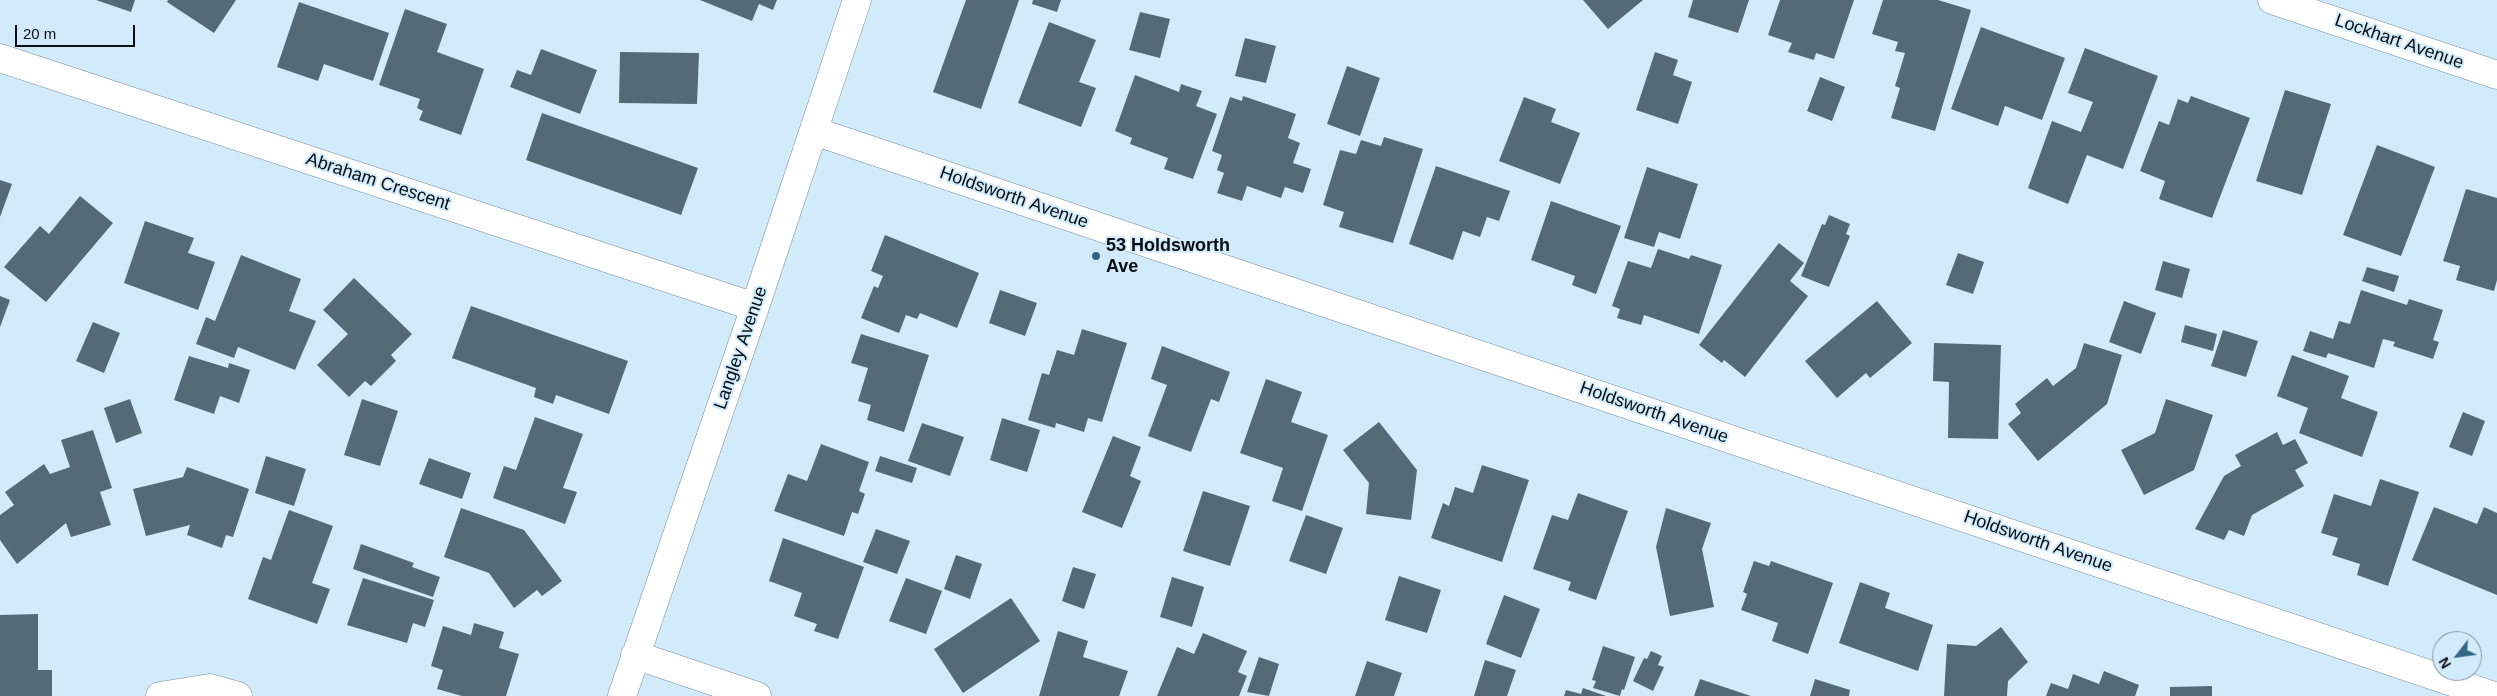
<!DOCTYPE html>
<html>
<head>
<meta charset="utf-8">
<style>
  body { margin:0 }
  #map { position:relative; width:2497px; height:696px; overflow:hidden; background:#d2ebfb; font-family:Arial,sans-serif }
  canvas { display:block }
  .north { position:absolute; left:2432px; top:631px; width:50px; height:50px; box-sizing:border-box; background:#d2ebfb; border:1px solid #80939e; border-radius:50%; rotate:240deg; font-size:14px; font-weight:700; line-height:20px; text-align:center; color:#060e13 }
  .north::after { content:''; display:block; margin:auto; width:18px; height:22px; background:#326682; clip-path:polygon(50% 0,100% 100%,50% 72%,0 100%) }
  .scale { position:absolute; left:15px; top:25px; width:120px; height:22px; box-sizing:border-box; border:2px solid #060e13; border-top:0; padding-left:6px; font-size:15px; line-height:18px; white-space:nowrap; color:#060e13; -webkit-text-stroke:4px #d2ebfb; paint-order:stroke }
</style>
</head>
<body>
<div id="map">
<canvas width="2497" height="696"></canvas>
<div class="north">N</div>
<div class="scale">20 m</div>
</div>
<script>
const ctx = document.querySelector('canvas').getContext('2d');
ctx.lineJoin = 'round';
function paint(path, color) { ctx.fillStyle = color; ctx.fill(path, 'evenodd'); }
function strokePath(path, color, width, dash) { ctx.strokeStyle = color; ctx.lineWidth = width; ctx.lineCap = dash ? 'butt' : 'round'; ctx.setLineDash(dash || []); ctx.stroke(path); }
function write(font, color, halo, rows, align = 'center') {
  ctx.font = font + ' Arial,sans-serif'; ctx.lineWidth = 4; ctx.setLineDash([]); ctx.textBaseline = 'middle'; ctx.strokeStyle = halo; ctx.fillStyle = color; for (const [text, x, y, turn = 0] of rows) {
    ctx.save(); ctx.translate(x, y); ctx.rotate((+turn || 0) * Math.PI / 180); ctx.textAlign = isNaN(turn) ? turn : align; if (halo) ctx.strokeText(text, 0, 0); ctx.fillText(text, 0, 0); ctx.restore();
  }
}
paint(new Path2D(`
  M96,0H135L131,12Z
  M168,0H236L214,33L167,2Z
  M700,0H777L773,10L759,4L752,21Z
  M966,0H1019L981,109L933,92Z
  M1033,0H1061L1057,12L1032,4Z
  M1583,0H1643L1608,29Z
  M1693,0H1749L1738,33L1688,17Z
  M1780,0H1854L1834,59L1816,53L1814,60L1788,52L1792,43L1768,35Z
  M1883,0H1938L1971,10L1935,131L1891,118L1900,88L1895,86L1905,53L1895,51L1898,42L1872,34Z
  M299,2L389,33L373,81L324,64L318,81L277,67Z
  M405,9L447,24L437,52L484,69L461,135L419,120L423,111L417,108L420,99L379,85Z
  M1140,12L1170,19L1160,58L1129,50Z
  M1049,22L1096,40L1079,82L1096,88L1081,127L1018,103Z
  M1981,27L2065,58L2042,120L2005,106L1998,126L1951,109Z
  M1245,38L1276,46L1266,83L1235,76Z
  M2085,48L2158,76L2123,169L2087,155L2068,204L2028,188L2052,121L2081,132L2093,102L2068,93Z
  M541,49L597,70L580,114L510,87L517,70L531,75Z
  M620,52L699,53L697,104L619,103Z
  M1655,52L1678,60L1673,75L1692,82L1678,124L1636,110Z
  M1347,66L1380,78L1360,136L1327,124Z
  M1135,75L1179,92L1181,84L1202,91L1196,106L1217,114L1193,179L1164,169L1168,158L1130,144L1132,138L1115,131Z
  M1820,77L1845,87L1832,121L1807,111Z
  M2285,90L2331,104L2302,195L2256,181Z
  M1243,96L1296,114L1288,138L1300,143L1293,163L1311,169L1303,193L1285,187L1281,198L1247,186L1242,201L1217,193L1224,173L1217,170L1222,155L1212,151L1230,97L1242,101Z
  M2191,96L2250,118L2212,218L2159,199L2165,181L2140,171L2159,121L2169,125L2178,99L2188,103Z
  M1524,97L1556,109L1551,122L1580,133L1560,184L1499,161Z
  M542,113L698,168L681,215L526,160Z
  M1384,137L1423,149L1393,243L1339,227L1344,212L1323,205L1340,150L1356,154L1361,140L1381,146Z
  M2377,145L2435,167L2401,256L2343,235Z
  M1436,166L1510,191L1499,221L1487,217L1480,237L1463,231L1453,260L1409,244Z
  M1647,167L1698,184L1680,239L1659,232L1654,247L1624,238Z
  M0,180L12,184L0,217Z
  M2466,189L2497,198V280L2494,291L2456,280L2460,266L2443,261Z
  M80,196L113,223L46,302L4,267L40,226L49,234Z
  M1551,201L1621,226L1596,294L1572,285L1575,276L1531,260Z
  M1829,215L1850,224L1846,234L1850,236L1829,287L1801,276L1822,224L1825,225Z
  M145,221L194,238L188,253L215,262L198,310L124,283Z
  M885,235L979,273L957,328L920,313L917,319L906,315L899,333L861,318L874,286L878,288L883,276L871,271Z
  M1779,243L1804,263L1790,281L1808,296L1745,377L1724,360L1722,363L1699,345Z
  M1658,249L1689,259L1691,255L1722,265L1699,334L1644,315L1641,325L1617,318L1620,309L1612,306L1628,261L1651,268Z
  M1958,253L1984,262L1973,294L1946,285Z
  M241,255L301,279L289,311L316,321L295,370L238,347L234,358L196,344L206,317L215,321Z
  M2163,261L2190,269L2182,298L2155,290Z
  M2367,267L2399,276L2394,292L2362,281Z
  M354,278L412,334L391,355L396,361L371,386L365,381L349,397L317,365L348,334L323,310Z
  M1000,290L1037,303L1025,336L989,323Z
  M2361,290L2407,305L2409,299L2443,310L2433,340L2439,342L2433,359L2393,346L2395,342L2383,339L2374,368L2328,353L2326,358L2303,351L2310,331L2333,339L2339,321L2350,324Z
  M0,296L10,300L0,327Z
  M1877,301L1912,343L1870,378L1866,373L1837,398L1805,361Z
  M2124,301L2156,313L2141,354L2109,342Z
  M471,306L628,361L609,414L556,395L553,404L534,397L536,388L452,358Z
  M93,322L120,333L104,373L76,361Z
  M2185,325L2217,334L2213,351L2181,342Z
  M1082,329L1127,343L1102,422L1088,418L1084,432L1056,423L1055,428L1028,420L1042,373L1049,375L1057,350L1074,355Z
  M2223,330L2258,341L2246,377L2211,366Z
  M861,334L929,355L904,432L867,420L871,405L858,401L868,368L851,363Z
  M1934,343L2001,345L1998,439L1948,438L1949,382L1933,381Z
  M2084,343L2122,355L2107,404L2038,461L2008,424L2021,413L2015,404L2047,378L2053,386L2076,368Z
  M1162,346L1230,372L1219,402L1211,399L1191,452L1148,436L1167,385L1151,379Z
  M2292,355L2349,376L2341,398L2378,412L2362,457L2299,433L2308,408L2277,396Z
  M189,356L228,368L229,363L250,370L239,403L220,396L214,414L174,400Z
  M1266,379L1302,392L1291,422L1328,435L1302,511L1272,501L1283,468L1240,453Z
  M130,399L142,433L116,443L104,408Z
  M362,399L398,411L380,466L344,455Z
  M2166,399L2213,415L2194,470L2144,495L2121,450L2155,433Z
  M2463,412L2485,421L2472,456L2449,447Z
  M535,417L583,434L563,488L577,492L565,524L493,498L504,466L516,470Z
  M1002,418L1040,430L1027,472L990,460Z
  M1379,422L1417,470L1411,520L1366,514L1369,483L1343,450Z
  M922,423L964,437L950,476L908,461Z
  M93,430L112,488L100,492L111,525L71,537L66,523L17,564L0,540V515L14,505L5,492L44,464L50,474L70,467L61,440Z
  M2277,432L2283,445L2295,439L2308,463L2295,470L2304,486L2252,515L2244,536L2229,530L2224,540L2195,529L2224,476L2241,466L2235,455Z
  M1113,436L1141,447L1130,476L1141,481L1122,528L1082,512Z
  M821,444L869,462L859,491L865,494L858,514L852,512L844,536L774,511L788,474L807,481Z
  M266,456L306,469L294,506L255,493Z
  M880,456L917,468L912,483L875,471Z
  M429,458L471,473L462,499L419,484Z
  M1482,465L1529,480L1502,562L1431,538L1443,503L1449,506L1455,487L1473,493Z
  M187,467L249,489L233,537L226,535L222,548L187,535L190,525L146,536L133,489L183,477Z
  M2380,479L2419,492L2388,586L2357,575L2360,564L2332,555L2338,538L2321,533L2334,494L2371,506Z
  M1203,491L1250,506L1230,566L1183,551Z
  M1578,493L1628,511L1596,600L1568,590L1571,582L1533,569L1552,515L1568,520Z
  M2434,507L2477,524L2484,507L2497,513V595L2412,560Z
  M461,508L524,530L562,581L542,596L537,590L514,608L489,573L444,557Z
  M1666,508L1711,523L1702,549L1714,607L1670,616L1656,547Z
  M289,510L333,526L312,583L330,589L317,624L248,599L263,557L271,560Z
  M1306,515L1343,528L1326,574L1289,561Z
  M876,529L910,541L897,574L863,562Z
  M783,538L864,567L838,639L814,631L817,624L794,616L802,593L769,581Z
  M361,544L414,563L412,567L440,577L433,597L353,569Z
  M956,555L982,564L970,599L944,589Z
  M1754,561L1769,566L1771,561L1833,583L1808,654L1772,641L1778,623L1741,610L1747,594L1743,592Z
  M1073,567L1096,574L1084,609L1062,601Z
  M1399,576L1441,590L1427,633L1385,620Z
  M1172,577L1204,587L1192,627L1160,617Z
  M363,578L434,600L425,627L413,623L407,643L347,625Z
  M906,578L942,591L926,634L889,621Z
  M1860,582L1890,593L1885,608L1933,625L1918,671L1839,643Z
  M1504,595L1540,609L1521,658L1486,644Z
  M1011,598L1040,641L963,693L934,649Z
  M38,614V670H52V696H0V615Z
  M474,623L504,632L499,648L519,654L506,696H462L437,689L443,670L431,666L443,626L471,635Z
  M2001,627L2028,662L2008,681L2007,696H1944L1947,644L1976,646Z
  M1058,631L1088,641L1083,657L1128,671L1119,696H1039Z
  M1203,633L1247,651L1238,672L1247,676L1239,696H1157L1177,647L1194,654Z
  M1603,646L1635,657L1624,690L1622,689L1620,696L1593,688L1596,681L1592,680Z
  M1651,651L1662,656L1658,665L1664,667L1653,691L1633,681L1644,658L1647,659Z
  M1259,657L1279,664L1269,696L1247,692Z
  M1485,660L1516,670L1507,696H1474Z
  M1367,661L1402,673L1394,696H1355Z
  M2104,671L2139,685L2135,696H2046L2051,683L2068,689L2073,674L2099,684Z
  M1700,679L1751,696H1694Z
  M1815,679L1850,690L1849,696H1810Z
  M2212,686V696H2170V687Z
  M1583,688L1606,696H1564L1566,690L1581,694Z`), '#546a77');
const minor = new Path2D(`
  M2272,0L2497,75
  M0,58L755,307
  M814,131L2494,696
  M635,655L757,696
  M160,696L210,688L238,696
  M622,696L755,307L857,0`);
strokePath(minor, '#758c9a', 29);
strokePath(minor, '#fff', 28);
for (const [x, y, r, color] of [
  [1096,256,5,"#326682"]
]) { const dot = new Path2D(); dot.arc(x, y, r, 0, 2 * Math.PI); ctx.fillStyle = color; ctx.fill(dot); strokePath(dot, '#d2ebfb', 2); }
write('18px', '#060e13', '#d2ebfb', [
  ["Lockhart Avenue",2399,42,19],
  ["Abraham Crescent",378,182,18],
  ["Holdsworth Avenue",1014,198,19],
  ["Langley Avenue",741,348,-71],
  ["Holdsworth Avenue",1654,413,19],
  ["Holdsworth Avenue",2038,542,19]
]);
write('bold 18px', '#060e13', '#d2ebfb', [
  ["53 Holdsworth",1106,246],
  ["Ave",1106,267]
], 'left');
</script>
</body>
</html>
